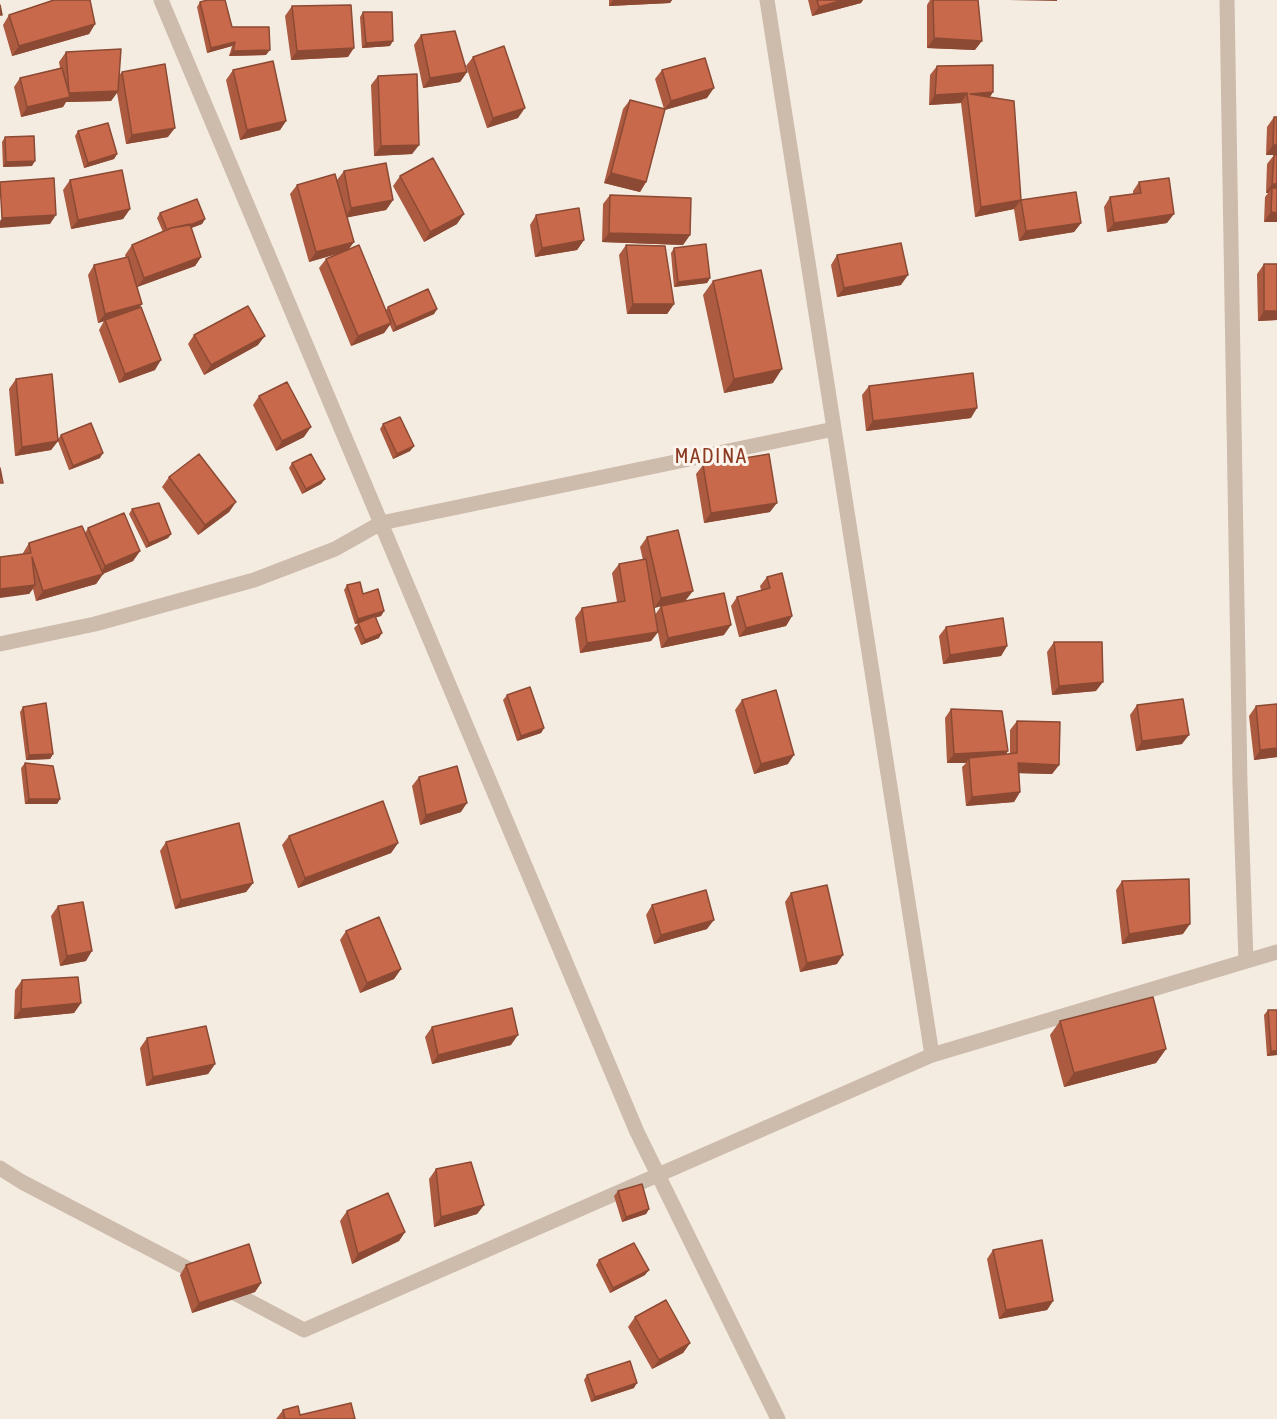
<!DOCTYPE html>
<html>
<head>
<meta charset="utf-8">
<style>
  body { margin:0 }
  canvas { display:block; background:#f4ebe1 }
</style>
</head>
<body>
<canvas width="1277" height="1419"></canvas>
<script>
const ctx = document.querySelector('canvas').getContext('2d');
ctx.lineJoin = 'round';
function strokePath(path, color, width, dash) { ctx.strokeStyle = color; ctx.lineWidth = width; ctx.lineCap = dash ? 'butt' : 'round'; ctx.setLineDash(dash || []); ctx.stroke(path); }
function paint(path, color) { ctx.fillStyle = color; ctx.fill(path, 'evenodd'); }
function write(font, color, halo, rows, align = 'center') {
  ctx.font = font + ' "Asap Condensed",sans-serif'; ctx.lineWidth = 6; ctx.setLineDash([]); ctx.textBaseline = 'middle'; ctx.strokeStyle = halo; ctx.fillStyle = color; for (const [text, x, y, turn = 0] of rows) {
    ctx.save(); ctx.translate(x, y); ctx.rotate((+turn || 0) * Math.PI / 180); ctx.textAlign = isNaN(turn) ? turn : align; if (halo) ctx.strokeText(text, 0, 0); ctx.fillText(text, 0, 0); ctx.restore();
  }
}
strokePath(new Path2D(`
  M767,0L932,1055
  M1227,0L1240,784L1246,961
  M0,644L95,624L254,580L335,549L381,523L834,429
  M0,1168L22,1182L202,1276
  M223,1287L304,1330L932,1055L1277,952`), '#cdbbac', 15);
strokePath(new Path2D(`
  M161,0L637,1132L778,1419`), '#cdbbac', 15);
paint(new Path2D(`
  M609,0H672L670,3L609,6Z
  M808,0H863L861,3L812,16Z
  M930,0H978L975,50L927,48V5Z
  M200,2L232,27L266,55L229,56L232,46L207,53L197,7Z
  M292,6L348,57L291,60L285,16Z
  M363,12L390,46L362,48L360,17Z
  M9,15L95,24L89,34L12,56L3,25Z
  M421,35L467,72L460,82L423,88L414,45Z
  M66,52L119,75L122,72L168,137L126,144L117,93L111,101L66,102L63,107L21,117L14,87L20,78L60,68L59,62Z
  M473,57L518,118L487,128L466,66Z
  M937,66L993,92L990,97L1021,200L1081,223L1074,232L1019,241L1014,209L975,217L961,103L929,105L930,75Z
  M233,70L286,121L280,130L240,140L226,80Z
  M662,70L707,98L665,110L646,182L640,192L604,183L623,109L630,100L664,109L655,79Z
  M378,76L419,145L412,154L374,156L371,85Z
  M1274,117H1277V222H1264L1265,197L1268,193H1266L1267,164L1274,155H1266L1267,127Z
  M78,131L117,154L114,159L84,168L75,136Z
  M5,137L32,166L3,167L2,142Z
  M344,171L393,200L386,210L347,217L354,242L348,250L386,310L388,307L437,309L434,314L393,332L390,325L384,333L351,346L319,268L326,259L340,253L309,262L290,194L297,185L337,180Z
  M400,176L457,224L424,242L393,186Z
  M70,180L130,209L123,219L71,229L63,190Z
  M1139,182L1167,223L1107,232L1104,207L1110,197L1133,194V191Z
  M610,195L690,235L683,245L602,242L603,204Z
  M160,213L205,219L202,224L191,228L201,257L195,266L137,287L139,307L155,370L119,383L99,330L104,321L98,323L88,275L94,265L126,258L125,255L132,245L163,232L157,218Z
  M536,215L584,240L577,250L535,257L530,225Z
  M626,245L674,304L667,314H627L619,255Z
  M674,248L710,278L707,283L674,287L671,253Z
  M837,255L901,285L837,297L831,265Z
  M1264,264L1277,320L1258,321L1257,274Z
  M713,281L773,383L724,393L703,295Z
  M194,335L258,345L204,375L188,344Z
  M16,379L58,439L61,435L100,458L69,470L58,441L51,450L15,456L9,389Z
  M869,386L971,418L866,431L862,395Z
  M259,396L304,437L276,451L253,405Z
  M383,424L414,446L410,451L393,459L380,429Z
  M292,463L325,479L321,484L302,494L289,468Z
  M703,465L770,512L704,523L696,474Z
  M169,477L236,502L229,512L198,535L162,487Z
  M132,509L171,534L168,538L146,548L129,514Z
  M88,528L140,551L133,561L103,574L96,584L36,601L33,589L29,594L23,553L29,543L85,533Z
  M647,537L686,600L724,635L661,648L656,623L658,632L651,641L580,653L575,618L582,608L617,602L612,573L619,564L643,560L640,547ZM661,606L655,615L654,608Z
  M767,577L792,616L786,626L739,637L731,606L737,597L761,590L760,586Z
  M347,585L363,594L384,611L381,616L376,617L379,638L361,645L354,628L359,623L355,624L344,590Z
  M946,627L1007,646L1001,656L943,664L939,636Z
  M1054,642L1096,691L1052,695L1047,652Z
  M507,695L544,728L541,733L517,741L503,700Z
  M742,700L788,764L754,774L735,710Z
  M1137,705L1182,744L1136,751L1130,715Z
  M1256,706L1277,757L1254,760L1249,716Z
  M23,707L53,754L50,759L26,760L20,712Z
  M951,709L1006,754H1010V730L1017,721L1059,765L1052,774L1019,773L1020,792L1014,802L966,806L962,767L966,763H947L945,718Z
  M25,763L60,799L57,804H25L21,768Z
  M419,777L461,812L420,825L412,786Z
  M289,836L398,843L391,853L298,888L282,845Z
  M166,842L253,883L246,892L175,909L160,851Z
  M1122,881L1183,934L1122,944L1116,890Z
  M791,893L837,964L800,972L785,902Z
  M652,905L707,929L654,944L646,915Z
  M58,906L86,961L60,966L51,916Z
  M346,931L401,969L394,979L360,993L340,940Z
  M22,980L81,1003L74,1013L14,1019L15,990Z
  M1268,1010L1277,1055L1267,1056L1264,1015Z
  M1060,1021L1166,1049L1156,1063L1064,1087L1050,1035Z
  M432,1027L511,1045L432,1064L425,1037Z
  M147,1038L215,1064L208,1074L146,1086L140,1048Z
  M436,1169L484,1205L477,1214L434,1227L429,1179Z
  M618,1191L649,1209L646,1214L622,1222L614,1196Z
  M347,1211L405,1232L399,1241L352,1264L340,1221Z
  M993,1250L1053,1301L1047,1310L999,1319L987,1259Z
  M599,1260L645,1275L610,1293L596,1265Z
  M186,1265L261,1283L255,1292L192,1313L180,1275Z
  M635,1317L690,1343L683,1353L652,1369L628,1327Z
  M587,1375L634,1388L591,1402L584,1380Z
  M283,1410L300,1415L355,1419H276Z`), '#ac5a40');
paint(new Path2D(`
  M613,0H672L670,3L609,6Z
  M843,0H863L861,3L812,16L819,7Z
  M1009,0H1057V1Z
  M95,24L89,34L12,56L19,46Z
  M934,38L982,41L975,50L927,48Z
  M393,41L390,46L362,48L366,43Z
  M235,42L232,46L207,53L211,48Z
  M354,48L348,57L291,60L297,51Z
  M270,50L266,55L229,56L233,51Z
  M467,72L460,82L423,88L430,78Z
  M714,88L707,98L664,110L671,101Z
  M118,91L111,101L66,102L63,107L21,117L27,107L69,93Z
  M993,92L986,102L970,94Z
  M967,93L961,103L929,105L935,95Z
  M525,108L518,118L487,128L493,118Z
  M286,121L280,130L240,140L247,130Z
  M175,128L168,137L126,144L132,135Z
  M419,145L412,154L374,156L381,146Z
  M1273,145H1277V155H1266Z
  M117,154L114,159L84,168L88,163Z
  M35,161L32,166L3,167L6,162Z
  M611,173L646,182L640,192L604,183Z
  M1272,184H1277V194L1272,188L1268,193H1266Z
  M393,200L386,210L345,218L351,208Z
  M1021,200L1014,209L975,217L981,207Z
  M130,209L123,219L71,229L78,220Z
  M1271,212L1277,213V222H1264Z
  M464,214L457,224L424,242L430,232Z
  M1174,214L1167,223L1107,232L1114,223Z
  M56,215L50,224L0,228V221L2,218Z
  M205,219L202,224L165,238L168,233Z
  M1081,223L1074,232L1019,241L1026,231Z
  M609,233L690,235L683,245L602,242Z
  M584,240L577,250L535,257L542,248Z
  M354,242L347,251L309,262L316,252Z
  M201,257L195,266L137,287L144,278Z
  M908,275L901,285L837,297L844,288Z
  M710,278L707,283L674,287L678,282Z
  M142,304L135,313L98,323L105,314Z
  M633,304H674L667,314H627Z
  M437,309L434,314L393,332L396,327Z
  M1264,311H1277V320L1258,321Z
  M391,323L384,333L351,346L358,336Z
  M265,336L258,345L204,375L211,365Z
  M161,360L155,370L119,383L125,374Z
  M782,369L773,383L724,393L734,379Z
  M977,408L971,418L866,431L873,421Z
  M311,427L304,437L276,451L282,441Z
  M58,441L51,450L15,456L22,447Z
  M414,446L410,451L393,459L397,454Z
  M103,453L100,458L69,470L73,466Z
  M325,479L321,484L302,494L306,489Z
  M236,502L229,512L198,535L205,525Z
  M777,503L770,512L704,523L711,513Z
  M171,534L168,538L146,548L149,543Z
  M140,551L133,561L100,575L103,574L96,584L36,601L43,591L99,576L105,566Z
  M35,585L29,594L0,598V589Z
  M693,591L686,600L654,608L661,598Z
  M384,611L381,616L355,624L358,619Z
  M792,616L786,626L739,637L746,628Z
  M731,625L724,635L661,648L668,638Z
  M658,632L651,641L580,653L587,643Z
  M382,633L379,638L361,645L365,640Z
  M1007,646L1001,656L943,664L950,655Z
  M1103,682L1096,691L1052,695L1059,686Z
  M544,728L541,733L517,741L521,736Z
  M1189,735L1182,744L1136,751L1142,741Z
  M1277,748V757L1254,760L1260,750Z
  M1008,751L1002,761L969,758L966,763H947L954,754Z
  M53,754L50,759L26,760L29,755Z
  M794,755L788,764L754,774L761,764Z
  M1018,763L1059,765L1052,774L1011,773Z
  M1020,792L1014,802L966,806L972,797Z
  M29,799H60L57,804H25Z
  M467,803L461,812L420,825L426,815Z
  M398,843L391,853L298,888L305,878Z
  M253,883L246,892L175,909L181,900Z
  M714,920L707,929L654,944L661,935Z
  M1190,924L1183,934L1122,944L1129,934Z
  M92,951L86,961L60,966L67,956Z
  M843,955L837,964L800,972L807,963Z
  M401,969L394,979L360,993L367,983Z
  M81,1003L74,1013L14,1019L21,1009Z
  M518,1035L511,1045L432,1064L438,1055Z
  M1166,1049L1156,1063L1064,1087L1074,1073Z
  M1271,1051H1277V1055L1267,1056Z
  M215,1064L208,1074L146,1086L153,1077Z
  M484,1205L477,1214L434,1227L441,1217Z
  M649,1209L646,1214L622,1222L626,1217Z
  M405,1232L399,1241L352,1264L358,1254Z
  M649,1270L645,1275L610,1293L613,1288Z
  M261,1283L255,1292L192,1313L199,1303Z
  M1053,1301L1047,1310L999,1319L1006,1310Z
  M690,1343L683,1353L652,1369L659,1360Z
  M637,1383L634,1388L591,1402L595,1397Z`), '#8c4a34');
const building = new Path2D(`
  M54,0H90L95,24L19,46L9,15Z
  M208,0H225L232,27H269L270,50L233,51L235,42L211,48L200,2Z
  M817,0H843L819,7Z
  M933,0H978L982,41L934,38Z
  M0,5L2,15H0Z
  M351,5L354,48L297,51L292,6Z
  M363,12H392L393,41L366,43Z
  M455,31L467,72L430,78L421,35Z
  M504,46L525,108L493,118L473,57Z
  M121,49L118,91L69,93L66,52Z
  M705,58L714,88L671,101L662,70Z
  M273,61L286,121L247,130L233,70Z
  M165,64L175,128L132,135L122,72Z
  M993,65V92L970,94L1014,101L1021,200L981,207L967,93L935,95L937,66Z
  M62,68L70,97L27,107L20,78Z
  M417,74L419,145L381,146L378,76Z
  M630,100L665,109L646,182L611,173Z
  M1274,117H1277V145H1273Z
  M108,123L117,154L88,163L78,131Z
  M34,136L35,161L6,162L5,137Z
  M1274,155H1277V184H1272Z
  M433,158L464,214L430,232L400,176Z
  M386,163L393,200L351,208L344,171Z
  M122,170L130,209L78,220L70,180Z
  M335,174L354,242L316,252L297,185Z
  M54,178L56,215L2,218L0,182Z
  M1169,178L1174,214L1114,223L1110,197L1141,193L1139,182Z
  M1272,188H1277V213L1271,212Z
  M1076,192L1081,223L1026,231L1021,200Z
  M610,195L691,198L690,235L609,233Z
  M197,199L205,219L190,225L171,228L167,230L160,213Z
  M579,208L584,240L542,248L536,215Z
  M190,224L201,257L144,278L132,245L171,228Z
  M901,243L908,275L844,288L837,255Z
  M706,244L710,278L678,282L674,248Z
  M359,245L391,323L358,336L326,259Z
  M626,245L665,246L674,304H633Z
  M128,257L142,304L105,314L94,265Z
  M1264,264H1277V311H1264Z
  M761,270L782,369L734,379L713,281Z
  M428,289L437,309L396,327L388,307Z
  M248,306L265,336L211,365L194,335Z
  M141,307L161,360L125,374L105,320Z
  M973,373L977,408L873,421L869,386Z
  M52,374L58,441L22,447L16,379Z
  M287,382L311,427L282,441L259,396Z
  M400,417L414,446L397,454L383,424Z
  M91,423L103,453L73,466L61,435Z
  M199,454L236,502L205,525L169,477Z
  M311,454L325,479L306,489L292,463Z
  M769,454L777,503L711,513L703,465Z
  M0,468L3,483H0Z
  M159,503L171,534L149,543L132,509Z
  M124,513L140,551L105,566L88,528Z
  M82,526L103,574L43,591L32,557L35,585L0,589V557L31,553L29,543Z
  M678,530L693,591L661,598L647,537Z
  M646,559L658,632L587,643L582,608L625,601L619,564Z
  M782,573L792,616L746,628L737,597L770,588L767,577Z
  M360,582L363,594L378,589L384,611L358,619L347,585Z
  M724,593L731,625L668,638L661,606Z
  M375,616L382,633L365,640L358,623Z
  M1003,618L1007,646L950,655L946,627Z
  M1054,642H1102L1103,682L1059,686Z
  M530,687L544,728L521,736L507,695Z
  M776,690L794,755L761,764L742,700Z
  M1183,699L1189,735L1142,741L1137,705Z
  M46,703L53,754L29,755L23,707Z
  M1277,704V748L1260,750L1256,706Z
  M951,709L1002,711L1008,751L954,754Z
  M1017,721L1060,722L1059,765L1018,763L1020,792L972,797L969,758L1017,753Z
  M25,763L53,766L60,799H29Z
  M457,766L467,803L426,815L419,777Z
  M383,801L398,843L305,878L289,836Z
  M239,823L253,883L181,900L166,842Z
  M1189,879L1190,924L1129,934L1122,881Z
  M827,885L843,955L807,963L791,893Z
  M706,890L714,920L661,935L652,905Z
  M83,902L92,951L67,956L58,906Z
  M379,917L401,969L367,983L346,931Z
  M78,977L81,1003L21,1009L22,980Z
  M1153,997L1166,1049L1074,1073L1060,1021Z
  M512,1008L518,1035L438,1055L432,1027Z
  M1268,1010H1277V1051H1271Z
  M206,1026L215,1064L153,1077L147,1038Z
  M471,1162L484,1205L441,1217L436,1169Z
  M642,1184L649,1209L626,1217L618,1191Z
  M388,1193L405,1232L358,1254L347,1211Z
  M1042,1240L1053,1301L1006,1310L993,1250Z
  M634,1243L649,1270L613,1288L599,1260Z
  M249,1244L261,1283L199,1303L186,1265Z
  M666,1300L690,1343L659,1360L635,1317Z
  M630,1361L637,1383L595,1397L587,1375Z
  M351,1403L355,1419H285L283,1410L298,1406L300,1415Z`);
paint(building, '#c8694b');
strokePath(building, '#8c4a34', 1.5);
ctx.letterSpacing = '1.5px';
write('21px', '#8c3b22', '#fbf5ee', [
  ["MADINA",711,456]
]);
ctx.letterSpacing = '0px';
</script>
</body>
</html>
